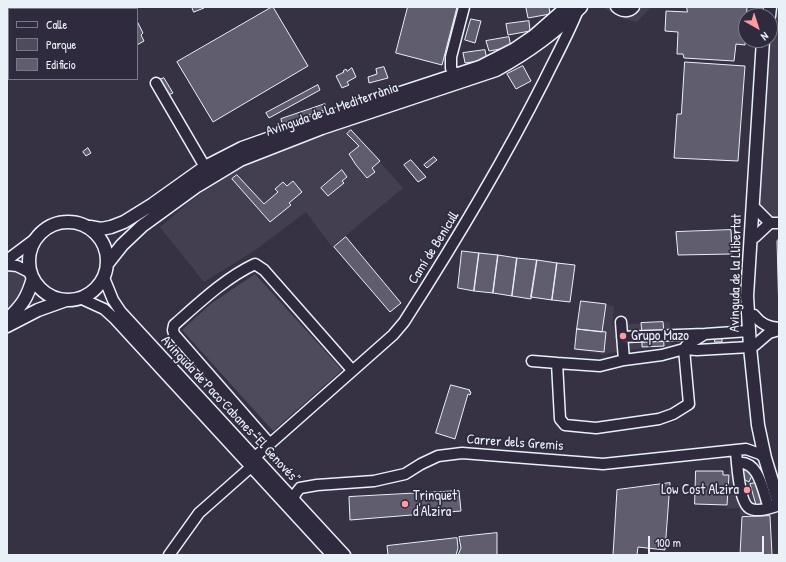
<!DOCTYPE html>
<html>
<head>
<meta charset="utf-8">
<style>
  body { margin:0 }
  #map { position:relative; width:786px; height:562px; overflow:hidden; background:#363244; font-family:"Patrick Hand",sans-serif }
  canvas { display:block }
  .frame { position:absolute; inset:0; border:8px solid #e8f1f8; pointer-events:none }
  .legend { position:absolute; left:8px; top:8px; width:130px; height:72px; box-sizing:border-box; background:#2f2a3d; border:1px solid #797a88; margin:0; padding:5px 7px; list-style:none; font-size:12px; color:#e8f1f8 }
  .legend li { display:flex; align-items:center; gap:8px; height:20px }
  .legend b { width:20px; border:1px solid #797a88 }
  .north { position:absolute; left:738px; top:8px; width:40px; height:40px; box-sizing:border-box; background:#2f2a3d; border:1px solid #797a88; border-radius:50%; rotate:141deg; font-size:11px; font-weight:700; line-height:16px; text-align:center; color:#e8f1f8 }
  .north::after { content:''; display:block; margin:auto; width:14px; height:18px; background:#ff9aa2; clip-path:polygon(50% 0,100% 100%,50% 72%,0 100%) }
  .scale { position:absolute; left:648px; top:536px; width:116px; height:18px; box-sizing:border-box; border:2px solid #e8f1f8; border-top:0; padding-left:5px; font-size:12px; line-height:14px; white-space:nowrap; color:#e8f1f8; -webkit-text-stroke:3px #2f2a3d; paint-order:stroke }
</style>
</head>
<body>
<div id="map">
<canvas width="786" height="562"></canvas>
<div class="frame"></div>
<ul class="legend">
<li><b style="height:5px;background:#2f2a3d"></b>Calle</li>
<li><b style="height:11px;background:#4d4b5c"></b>Parque</li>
<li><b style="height:11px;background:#605e6e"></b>Edificio</li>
</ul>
<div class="north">N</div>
<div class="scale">100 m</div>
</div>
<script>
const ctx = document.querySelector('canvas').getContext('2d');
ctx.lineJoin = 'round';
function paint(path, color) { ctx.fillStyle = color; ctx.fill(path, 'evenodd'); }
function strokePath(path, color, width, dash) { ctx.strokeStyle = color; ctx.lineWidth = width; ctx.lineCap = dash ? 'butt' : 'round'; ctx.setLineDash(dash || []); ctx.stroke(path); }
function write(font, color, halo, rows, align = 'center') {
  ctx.font = font + ' "Patrick Hand",sans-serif'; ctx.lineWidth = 3.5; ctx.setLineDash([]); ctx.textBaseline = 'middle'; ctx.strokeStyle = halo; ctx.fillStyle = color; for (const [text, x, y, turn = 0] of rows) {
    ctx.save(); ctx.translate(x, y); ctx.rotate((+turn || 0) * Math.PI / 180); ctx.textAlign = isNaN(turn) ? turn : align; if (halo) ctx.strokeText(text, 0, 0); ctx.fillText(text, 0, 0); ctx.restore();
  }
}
paint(new Path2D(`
  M602,7H651L637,22L623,19Z
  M772,7H779V220L751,222L769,40H770Z
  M349,127L403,188L332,247L306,212L254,251L204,282L160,227L193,199L233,171L270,154Z
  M7,271H14L19,272L24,276L26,281L25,290L7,313Z
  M580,301L614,306L612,326L630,324L670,322L671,347L642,348L604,354L574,350Z
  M751,458L759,467L773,515H740V508L727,509L730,461Z`), '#433f51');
paint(new Path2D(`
  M255,274L342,370L273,431L182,330L212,303Z`), '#4d4b5c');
const building = new Path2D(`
  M192,7H204V8L194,12Z
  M272,7H273L308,66L213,122L177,62Z
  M408,7H457L442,65L396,53Z
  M532,7H549L550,14L528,18L526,8Z
  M687,7H747L745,45L736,44L734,61L684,58L683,54H677L678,32L665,31L666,11L687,12Z
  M471,19L481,21L475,43L465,40Z
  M137,21L143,33L141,35L144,41L137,45Z
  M529,21L530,31L508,35L506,24Z
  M509,37L511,47L489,51L486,41Z
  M485,50L487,60L465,63L463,53Z
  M685,62L745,66L738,161L674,158L677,114H681Z
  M523,66L531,81L516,89L507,74Z
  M384,67L388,78L369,83L368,77L377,74L376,69Z
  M352,68L356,77L347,82L349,85L342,88L336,76L344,72L343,71L346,69L347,71Z
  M164,78L173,93L168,95L159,80Z
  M318,85L320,90L269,118L266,113Z
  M325,104L327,109L282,124L281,119Z
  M351,130L380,161L372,168L375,172L367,178L356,165L349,154L359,146L347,134Z
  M88,148L91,153L86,156L83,152Z
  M434,157L437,160L427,168L424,165Z
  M411,160L426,177L418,182L404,165Z
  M342,170L347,177L342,181L344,183L328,196L321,188Z
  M237,175L264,204L278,192L275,189L283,182L287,186L293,181L302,192L289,203L291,205L270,222L232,179Z
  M731,230L732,254L678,255L676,232Z
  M346,237L401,303L390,312L334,247Z
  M778,240H779V315L777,241Z
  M462,251L479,253L474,291L458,288Z
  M479,253L498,255L493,293L474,291Z
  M498,255L517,258L512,296L493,293Z
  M517,258L537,260L531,299L512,296Z
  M537,260L557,263L552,300L531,297Z
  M557,263L575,265L570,302L552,300Z
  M581,301L606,304L602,332L577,329Z
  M663,322L664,332L642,333L641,323Z
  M577,329L606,332L604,352L575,349Z
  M663,332L664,346L642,347V333Z
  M715,338H722V342H715Z
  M451,385L470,390L469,391L471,392L470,395L468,394L455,439L436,433Z
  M745,469L753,473L749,482L741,478Z
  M696,471H723V475H729L727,505L695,504Z
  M670,483L665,550L638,547L637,555H613L617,490Z
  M756,483L763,503L756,505L750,484Z
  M459,491L461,511L350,520L349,497Z
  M770,516L772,555H740L742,517Z
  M497,533V555H458L461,548L459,537Z
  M457,538L458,548L456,555H388L387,546Z`);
paint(building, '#605e6e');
strokePath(building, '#e8f1f8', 1);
const minor = new Path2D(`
  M616,7C621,12 629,13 634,7
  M455,76L451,68V57L464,7
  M156,83L205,167
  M756,209L770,223
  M755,237L770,223H779
  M7,260L35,239
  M7,265L17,266L31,273
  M104,278L113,300L121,312L345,555
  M80,298L104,309L115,319L332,555
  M754,315C761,324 768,327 779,328
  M621,322L624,360L662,355L684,349L697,350L750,347
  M622,337L705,334L749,331
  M755,345L769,333L779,330
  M624,360L600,366L557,363L560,419L565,425L596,428L659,419L673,414L689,404L684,349L687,345L705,334
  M532,361L557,363
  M270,444L174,334L173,330L174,325C199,303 225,278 255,264L264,270L352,370
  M736,451C737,463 739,501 749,508C757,513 771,508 779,505
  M255,457L393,335L404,322C454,244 502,164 544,81C555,58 568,35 578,10
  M737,463C759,459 763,492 769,508
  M293,499L296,493L300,488L317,485L374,481L405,474L421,464L438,456L462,453L603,464L746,449L760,454L765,458
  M169,555L199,513L251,467`);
const major = new Path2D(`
  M769,16L770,7
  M763,40L747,296L750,347L758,425L765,458L779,504
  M29 261a39 39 0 1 1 78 0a39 39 0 1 1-78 0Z
  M90,227L101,229L111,227L124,222L153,204L205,167L242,148L352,109L480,67L515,49L534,36L567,7
  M107,264L122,245L142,226L197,186L240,160L322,128L496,70C527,53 556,32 581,7
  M7,320C22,305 27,299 33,278
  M7,326L38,310L66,300`);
strokePath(minor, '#e8f1f8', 13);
strokePath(major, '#e8f1f8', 15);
strokePath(minor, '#2f2a3d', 10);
strokePath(major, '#2f2a3d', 12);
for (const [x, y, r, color] of [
  [623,336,4,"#ff9aa2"],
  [747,490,4,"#ff9aa2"],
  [405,504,4,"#ff9aa2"]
]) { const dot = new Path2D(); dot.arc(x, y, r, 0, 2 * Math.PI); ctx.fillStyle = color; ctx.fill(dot); strokePath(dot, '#2f2a3d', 1.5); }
write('14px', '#e8f1f8', '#2f2a3d', [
  ["Avinguda de la Mediterrània",332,110,-19],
  ["Camí de Benicull",434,248,-58],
  ["Avinguda de la Llibertat",736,273,-89],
  ["Avinguda de Paco Cabanes \"El Genovés\"",230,410,47],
  ["Carrer dels Gremis",515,443,4]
]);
write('14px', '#e8f1f8', '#2f2a3d', [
  ["Grupo Mazo",631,336],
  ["Low Cost Alzira",739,490,"right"],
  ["Trinquet",413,496],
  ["d'Alzira",413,512]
], 'left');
</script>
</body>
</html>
